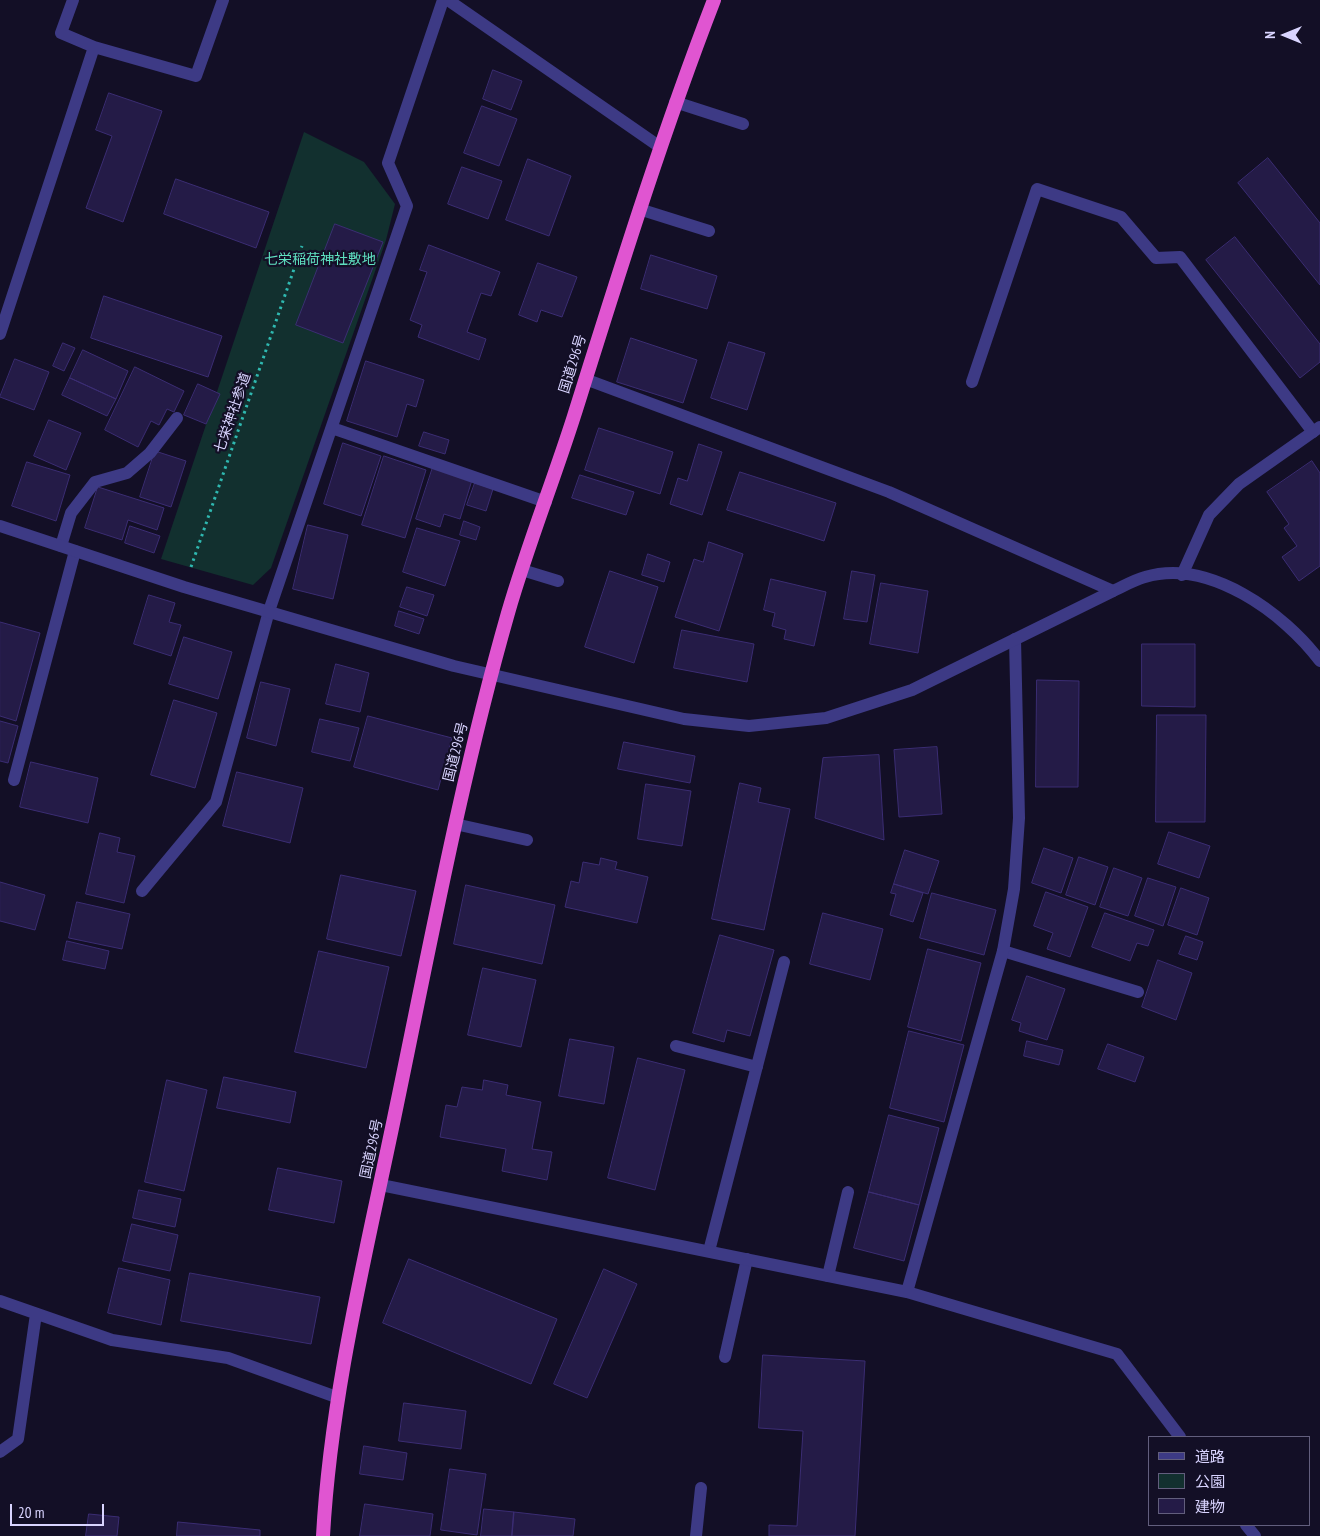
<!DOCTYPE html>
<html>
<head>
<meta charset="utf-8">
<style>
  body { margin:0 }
  #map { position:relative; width:1320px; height:1536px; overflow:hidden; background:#130f26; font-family:"PT Sans Narrow","Noto Sans JP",sans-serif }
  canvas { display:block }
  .legend { position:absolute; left:1148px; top:1436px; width:162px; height:90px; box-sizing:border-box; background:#130f26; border:1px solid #625e7d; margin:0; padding:6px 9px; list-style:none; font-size:15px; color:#d9d4ff }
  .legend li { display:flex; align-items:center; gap:10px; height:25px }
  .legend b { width:25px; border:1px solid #625e7d }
  .north { position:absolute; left:1260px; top:10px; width:50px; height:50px; -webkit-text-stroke:4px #130f26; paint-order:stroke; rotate:270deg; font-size:14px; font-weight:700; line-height:20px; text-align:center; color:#d9d4ff }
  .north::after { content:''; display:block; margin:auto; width:18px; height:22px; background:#d9d4ff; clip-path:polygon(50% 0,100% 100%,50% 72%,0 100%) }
  .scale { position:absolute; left:10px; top:1504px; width:94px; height:22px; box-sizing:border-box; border:2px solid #d9d4ff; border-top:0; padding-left:6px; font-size:15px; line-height:18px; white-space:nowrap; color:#d9d4ff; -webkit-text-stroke:4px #130f26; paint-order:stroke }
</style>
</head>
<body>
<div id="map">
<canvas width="1320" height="1536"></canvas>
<ul class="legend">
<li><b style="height:6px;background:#3d3a85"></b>道路</li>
<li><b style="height:14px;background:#12302f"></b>公園</li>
<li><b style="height:14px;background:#241b47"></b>建物</li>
</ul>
<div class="north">N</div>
<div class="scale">20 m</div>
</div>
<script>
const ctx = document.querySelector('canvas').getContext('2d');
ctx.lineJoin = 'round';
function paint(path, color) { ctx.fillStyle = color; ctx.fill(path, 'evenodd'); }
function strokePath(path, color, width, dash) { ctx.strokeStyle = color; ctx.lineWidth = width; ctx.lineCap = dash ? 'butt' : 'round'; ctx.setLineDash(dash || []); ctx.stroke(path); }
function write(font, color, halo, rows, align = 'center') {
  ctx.font = font + ' "PT Sans Narrow","Noto Sans JP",sans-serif'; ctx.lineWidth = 4.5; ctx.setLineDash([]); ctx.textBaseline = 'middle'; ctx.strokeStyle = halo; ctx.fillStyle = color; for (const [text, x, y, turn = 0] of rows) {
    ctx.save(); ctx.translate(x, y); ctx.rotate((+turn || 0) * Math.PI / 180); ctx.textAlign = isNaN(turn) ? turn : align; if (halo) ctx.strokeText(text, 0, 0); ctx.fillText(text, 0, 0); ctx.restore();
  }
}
paint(new Path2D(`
  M304,132L364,162L395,204L386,240L271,568L253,585L161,559Z`), '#12302f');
const building = new Path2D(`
  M493,70L522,81L511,110L483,99Z
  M109,93L162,111L123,222L86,208L112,136L96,130Z
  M482,106L517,119L499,166L464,153Z
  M1268,158L1320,223V285L1238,183Z
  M528,159L571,176L549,236L506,220Z
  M462,167L502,181L488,219L448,204Z
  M176,179L269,212L256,248L164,214Z
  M335,224L383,242L343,343L296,325Z
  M1235,237L1320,344V362L1300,378L1206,260Z
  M429,245L500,272L491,296L481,293L467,332L486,339L479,360L418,337L422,325L410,320L427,272L420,270Z
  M651,255L717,276L707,309L641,289Z
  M538,263L577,277L562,317L541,310L537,322L519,315Z
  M104,296L222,336L208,377L91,338Z
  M631,338L697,360L683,403L617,382Z
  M729,342L765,353L747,410L711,398Z
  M63,343L75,348L64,371L53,366Z
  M83,350L128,371L116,399L70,378Z
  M15,359L49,372L34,410L0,397Z
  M366,361L424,380L416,407L407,404L397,437L347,421Z
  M135,367L184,391L174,412L167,409L159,425L151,421L138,447L105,430Z
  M70,378L116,399L107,416L62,395Z
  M198,384L220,394L206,424L184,415Z
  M49,420L81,433L66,470L34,456Z
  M599,428L673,452L660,494L585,470Z
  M424,432L449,440L445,454L419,446Z
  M343,443L381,456L361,516L324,504Z
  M699,444L722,452L702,515L670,504L678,478L687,481Z
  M155,451L186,461L171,507L140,497Z
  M384,456L426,470L405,538L362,525Z
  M1312,461L1320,473V566L1299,581L1282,557L1297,546L1284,528L1289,524L1267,492Z
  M27,462L70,475L56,521L12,506Z
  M433,467L472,480L460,519L444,514L440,527L416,519Z
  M740,472L836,503L824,541L727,510Z
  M580,475L634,492L626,515L572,498Z
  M475,483L493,489L486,511L467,505Z
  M98,487L164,508L157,530L128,520L122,540L85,528Z
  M464,521L480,527L476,540L460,535Z
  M308,525L348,535L333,599L293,589Z
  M130,526L160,536L154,553L125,543Z
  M417,528L460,541L445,586L403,572Z
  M709,542L743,554L719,631L675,617L694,559L703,562Z
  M648,554L670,562L664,582L642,575Z
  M610,571L658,587L634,663L585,647Z
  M852,571L875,575L867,622L844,619Z
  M771,579L826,592L814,646L784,639L786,630L772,626L775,613L764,610Z
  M881,583L928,591L918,653L870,644Z
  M407,587L434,595L427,616L400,607Z
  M149,595L175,603L169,622L181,625L171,656L134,644Z
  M399,611L424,619L419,634L395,626Z
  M0,622L40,633L16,721L0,716Z
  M682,630L754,644L747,682L674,668Z
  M184,637L232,652L218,699L169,684Z
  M1142,644H1195V707L1142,706Z
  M336,664L369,673L360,712L326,704Z
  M1037,680L1079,681L1078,787H1036Z
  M261,682L290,689L276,746L247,738Z
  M174,700L217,713L195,788L151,775Z
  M1157,715H1206L1205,822H1156Z
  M368,716L452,738L438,790L354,767Z
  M320,719L359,728L350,761L312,752Z
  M0,721L18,726L8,763L0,761Z
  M624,742L695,756L690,783L618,769Z
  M937,747L942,814L899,817L894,750Z
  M879,755L884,840L815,818L823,758Z
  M31,762L98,778L88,823L20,807Z
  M237,772L303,788L290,843L223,826Z
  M740,783L761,788L758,802L790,809L764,930L712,919Z
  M646,784L691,791L682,846L638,839Z
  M1169,832L1210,846L1199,878L1158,864Z
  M100,833L120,838L117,852L135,856L124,903L86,894Z
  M1044,848L1073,858L1061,893L1032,883Z
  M905,850L939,861L928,894L894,884Z
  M1079,857L1108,867L1095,905L1066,895Z
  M601,858L617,862L615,869L648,877L637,923L565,907L571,881L579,883L583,862L599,865Z
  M1114,868L1142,878L1128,916L1100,907Z
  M341,875L416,891L401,956L327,939Z
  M1148,878L1176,887L1163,926L1135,916Z
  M0,882L45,895L35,930L0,921Z
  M894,884L923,893L913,922L890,915L896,894L891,893Z
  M466,885L555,905L542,964L454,944Z
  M1181,888L1209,898L1197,935L1168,925Z
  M1046,892L1088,907L1070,957L1047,949L1053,933L1034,926Z
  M932,893L996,910L984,955L920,938Z
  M77,902L130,914L122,949L69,938Z
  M823,913L883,929L870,980L810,964Z
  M1105,913L1154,930L1148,946L1137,943L1130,961L1092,947Z
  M720,935L774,950L750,1036L727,1030L724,1042L693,1033Z
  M1186,936L1203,942L1197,960L1179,954Z
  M67,941L109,951L105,969L63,960Z
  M928,949L981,963L961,1041L908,1027Z
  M319,951L389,967L366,1068L295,1052Z
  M1158,960L1192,973L1176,1020L1142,1007Z
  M483,968L536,980L521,1047L468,1035Z
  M1027,976L1065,989L1047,1040L1019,1031L1021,1023L1012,1020Z
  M909,1031L964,1045L944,1122L890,1108Z
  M570,1039L614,1047L604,1104L559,1096Z
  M1027,1041L1063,1050L1059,1065L1024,1056Z
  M1108,1044L1144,1057L1135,1082L1098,1069Z
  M638,1058L685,1070L655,1190L608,1178Z
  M224,1077L296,1092L290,1123L217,1108Z
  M167,1080L207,1090L184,1191L145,1182Z
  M484,1080L508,1085L506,1095L541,1102L532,1149L552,1152L547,1180L502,1171L506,1149L440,1137L446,1105L457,1107L462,1087L482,1090Z
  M889,1115L939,1128L919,1205L869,1192Z
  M278,1168L342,1181L334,1223L269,1210Z
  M139,1190L181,1199L175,1227L133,1218Z
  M869,1192L919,1205L904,1261L854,1248Z
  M132,1224L178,1235L170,1271L123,1261Z
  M409,1259L557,1319L531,1384L383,1323Z
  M119,1268L170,1280L161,1325L108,1313Z
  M604,1269L637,1284L587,1398L554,1384Z
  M190,1273L320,1297L311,1344L181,1321Z
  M763,1355L865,1361L855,1536H769V1525L797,1526L803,1431L759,1428Z
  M404,1403L466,1411L461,1449L399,1441Z
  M364,1446L407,1453L403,1480L360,1474Z
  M450,1469L486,1474L477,1535L441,1530Z
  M365,1504L433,1514L430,1536H360Z
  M484,1509L514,1512L512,1536H481Z
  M514,1512L575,1519L573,1536H512Z
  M89,1514L119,1517L117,1536H86Z
  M178,1522L260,1530V1536H177Z`);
paint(building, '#241b47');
strokePath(building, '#3b2d73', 1);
strokePath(new Path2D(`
  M191,567L302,246`), '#2fb8b0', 3, [2.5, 4]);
strokePath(new Path2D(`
  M675,102L743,124
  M639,209L709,231
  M61,546L71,513L95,482L127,473L150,453L177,418
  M522,570L558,581
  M455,824L527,840
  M142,891L216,802L269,611
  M1003,951L1138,992
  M676,1046L757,1067
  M709,1251L784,962
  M828,1276L848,1192
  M725,1357L747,1259
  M696,1536L701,1488`), '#3d3a85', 12);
strokePath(new Path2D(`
  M73,0L61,33L94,47L196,76L223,0
  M448,0L660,147
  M0,334L94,47
  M585,379L889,492L1113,591
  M972,382L1037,189L1121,217L1156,258L1180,257L1313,432
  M332,428L546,502
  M269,611L407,206L388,163L443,0
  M1015,639L1019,818L1014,889L1003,951L907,1292L1117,1354L1180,1437
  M14,780L75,551
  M381,1185L907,1292
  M0,1301L112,1340L228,1358L339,1398
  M0,1452L18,1439L36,1314
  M1246,1525L1255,1536`), '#3d3a85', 12);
strokePath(new Path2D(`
  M0,526L184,587L454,666L684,719L749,726L826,718L912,690L1113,591C1124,586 1134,580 1145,577C1209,558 1284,613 1320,661
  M1182,575L1209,515L1239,484L1320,427`), '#3d3a85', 12);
strokePath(new Path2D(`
  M323,1536C331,1390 368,1246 397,1104C431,940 462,774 508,613C527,547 553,482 574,416C618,276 661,137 714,0`), '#e055d1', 14);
write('14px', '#5fe0c0', '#130f26', [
  ["七栄稲荷神社敷地",320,260]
]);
write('14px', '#d9d4ff', '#130f26', [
  ["国道296号",573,364,-73],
  ["七栄神社参道",233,413,-71],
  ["国道296号",456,752,-76],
  ["国道296号",372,1149,-78]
]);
</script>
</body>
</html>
